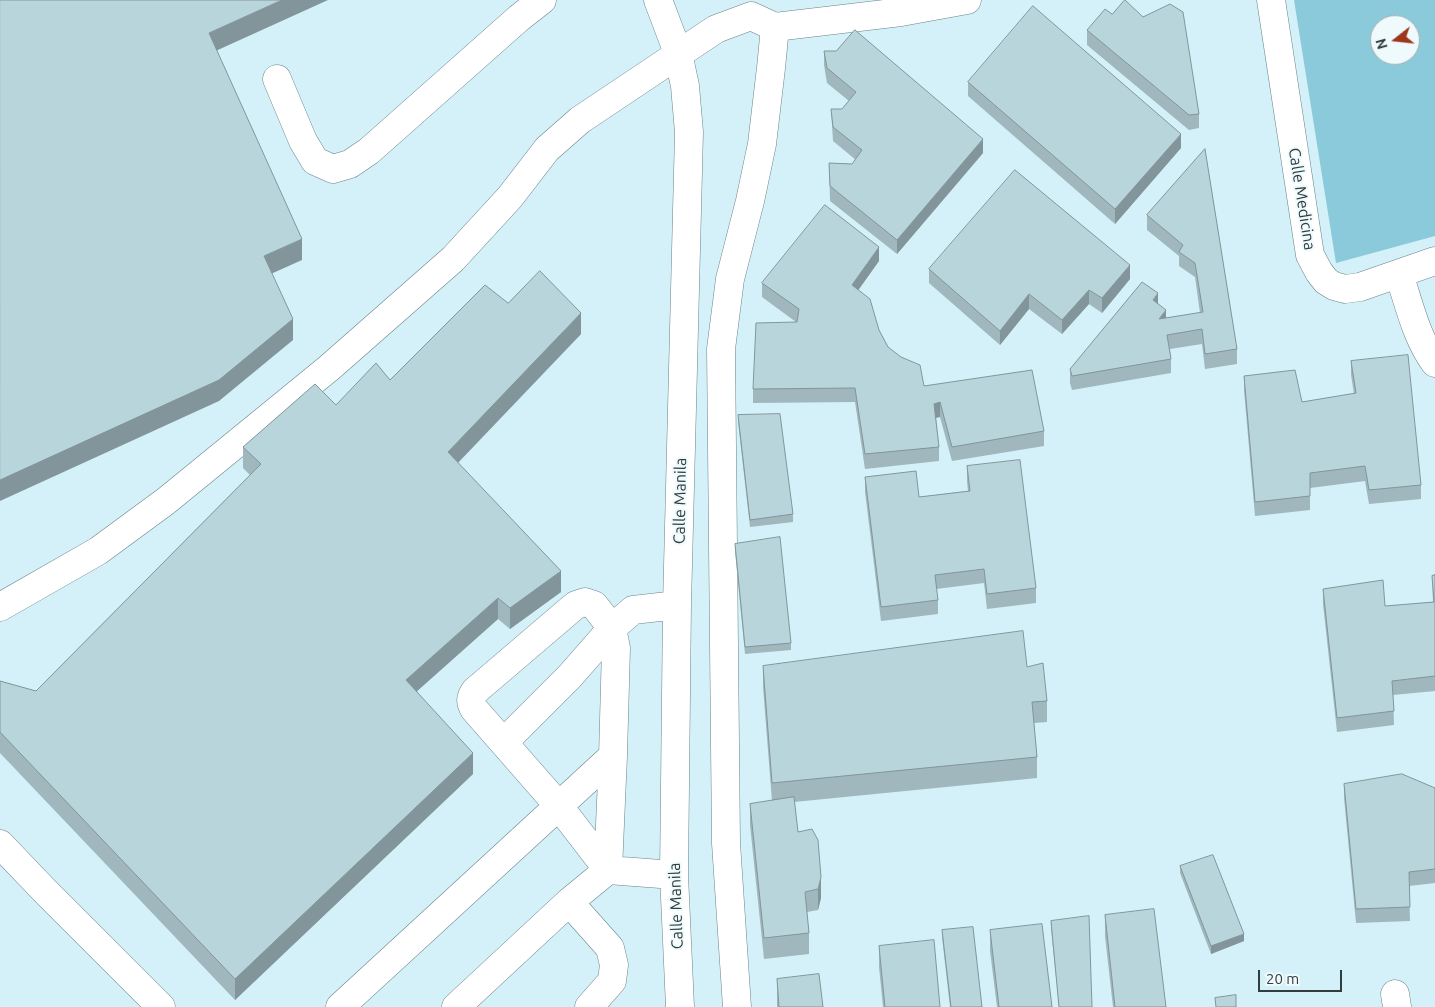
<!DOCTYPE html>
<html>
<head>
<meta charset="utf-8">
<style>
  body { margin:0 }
  #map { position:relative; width:1435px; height:1007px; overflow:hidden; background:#d4f0f8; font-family:Ubuntu,sans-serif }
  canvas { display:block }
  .north { position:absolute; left:1370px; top:15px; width:50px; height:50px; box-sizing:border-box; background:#effafd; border:1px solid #a3aeb1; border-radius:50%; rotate:254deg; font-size:14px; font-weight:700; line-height:20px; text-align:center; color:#323d40 }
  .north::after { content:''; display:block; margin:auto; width:18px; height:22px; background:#9e361c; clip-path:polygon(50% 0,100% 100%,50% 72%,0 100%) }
  .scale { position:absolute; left:1258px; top:970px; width:84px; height:22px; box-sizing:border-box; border:2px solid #323d40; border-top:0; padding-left:6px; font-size:15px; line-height:18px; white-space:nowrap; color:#323d40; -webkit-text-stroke:4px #effafd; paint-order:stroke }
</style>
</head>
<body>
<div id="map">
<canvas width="1435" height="1007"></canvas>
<div class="north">N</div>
<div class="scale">20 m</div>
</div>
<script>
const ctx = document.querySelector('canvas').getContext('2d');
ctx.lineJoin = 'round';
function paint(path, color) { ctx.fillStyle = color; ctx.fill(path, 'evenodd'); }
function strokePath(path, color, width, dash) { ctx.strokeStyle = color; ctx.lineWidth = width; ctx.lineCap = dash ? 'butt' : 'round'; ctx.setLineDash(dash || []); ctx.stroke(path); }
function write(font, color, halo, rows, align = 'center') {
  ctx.font = font + ' Ubuntu,sans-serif'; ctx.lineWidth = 4; ctx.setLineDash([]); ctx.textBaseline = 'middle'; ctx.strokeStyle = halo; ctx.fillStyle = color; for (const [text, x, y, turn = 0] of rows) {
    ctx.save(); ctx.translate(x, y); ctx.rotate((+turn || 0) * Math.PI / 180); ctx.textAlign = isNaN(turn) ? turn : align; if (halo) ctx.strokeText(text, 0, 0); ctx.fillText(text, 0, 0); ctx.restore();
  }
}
paint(new Path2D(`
  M1294,0H1435V236L1336,263ZM1380,25H1410V55H1380Z`), '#8bcada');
const minor = new Path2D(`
  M658,0L678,53L685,86L689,132L677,605L674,875L680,1007
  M1271,0L1310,255L1319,272L1326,281L1334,286L1345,289L1360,287L1435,261
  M277,79L303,141L315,161L333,169L350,164L369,151L519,18L542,0
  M1399,274C1409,304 1416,337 1435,363
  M585,602L594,605L612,628L616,648L613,756L608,870L558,805L474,709C470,702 470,698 475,691L571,609L576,605Z
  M0,607L98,551L166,501L329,368L453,259L510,197L547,149L580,120L716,29L751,16L775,27L901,12L967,0
  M504,742L570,676L612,628L633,610L677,605
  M0,844L45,891L161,1007
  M1395,994L1397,1007
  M340,1007L613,756
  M456,1007L569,902
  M589,1007L612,981L614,965L610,948L569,902L608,870L674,875
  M737,1007L726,843L721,349L730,279L750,201L762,144L771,68L775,27`);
strokePath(minor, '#698389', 29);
strokePath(minor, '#fff', 28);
paint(new Path2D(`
  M1087,30L1199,114V128L1189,130L1087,45Z
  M824,51L983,153L897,254L830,201L829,163L852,164L856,160L833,141L831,109H842L849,101L827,83L824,65Z
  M968,82L1181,148L1115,224L968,96Z
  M1205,149L1237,349V364L1205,369L1202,344L1170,349L1171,359V373L1072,390L1070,383V369L1158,303L1166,318L1200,313L1195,277L1179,266V256L1147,230V215Z
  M879,261L858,290L879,330L888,347L924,386L1044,431V446L952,461L940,417L936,418L939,447V461L865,469L855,402L753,403V389L796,322L762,297V283Z
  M929,269L1130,279L1102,313L1089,304L1062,334L1029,309L1000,345L929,283Z
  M581,334L458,463L561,592L510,629L498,619L417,691L473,774L235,1000L0,753V681L36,691L250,475L243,468V447L390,380Z
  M1351,361L1421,485V499L1369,504L1365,481L1310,488V510L1255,516L1244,390V376L1302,402L1354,394L1351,375Z
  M738,415L793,514V522L750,527L738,422Z
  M967,466L1036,588V603L987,609L984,583L936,589L938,600V614L881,621L865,492V477L919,497L968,491L967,481Z
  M735,544L791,643V650L745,654L735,551Z
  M1435,575V691L1393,695L1394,725L1337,732L1323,604V589L1385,606L1433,602L1432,576Z
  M763,666L1027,667L1047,701V722L1034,723L1037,757V778L794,802L798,832L821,898L818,910L807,912L809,933V954L764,959L750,825V804L772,801L763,687Z
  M1344,784L1435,788V883L1409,886L1410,921L1356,923L1344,798Z
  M1180,866L1244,941L1211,954L1180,873Z
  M1105,915L1166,1007H1113L1105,936Z
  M1051,921L1092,1007H1059L1051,928Z
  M942,930L982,1007H950L942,937Z
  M990,930L1052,1007H997L990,951Z
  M879,946L940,1007H883L879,967Z
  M777,979L823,1007H777Z`), '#9fb7bd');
paint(new Path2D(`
  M282,0H328L209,54V33Z
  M1181,134V148L1115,224V209Z
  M983,139V153L897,254V240Z
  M302,239V260L264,277V256Z
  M879,247V261L852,299V285Z
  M1130,265V279L1102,313V298Z
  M1089,290V304L1062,334V320Z
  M1158,293V308L1153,300Z
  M1029,294V309L1000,345V331Z
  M1166,310V324L1159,319Z
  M581,313V334L448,473V452Z
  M293,319V340L219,401L0,501V480Z
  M940,402V417L934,418V404Z
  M561,571V592L510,629V608Z
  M498,598V619L406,701V680Z
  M473,753V774L235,1000V979Z
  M821,877V898L818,910V889Z
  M1244,934V941L1211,954V946Z`), '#82959a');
const building = new Path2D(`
  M0,0H282L209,33L302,239L264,256L293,319L219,380L0,480Z
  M1125,0L1143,17L1170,4L1183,12L1199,114L1189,115L1087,30L1105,9L1112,14Z
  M1033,6L1181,134L1115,209L968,82Z
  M855,30L983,139L897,240L830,186L829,163L852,164L862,150L833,127L831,109H842L856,92L827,68L824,51H836Z
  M1205,149L1237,349L1205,354L1202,329L1167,335L1171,359L1072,376L1070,369L1142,282L1158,293L1153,300L1166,310L1159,319L1203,312L1195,263L1179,252L1183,245L1147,215Z
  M1015,170L1130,265L1102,298L1089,290L1062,320L1029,294L1000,331L929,269Z
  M825,205L879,247L852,285L870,299L879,330L888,347L901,357L920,365L924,386L1032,370L1044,431L952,447L940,402L934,404L939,447L865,454L855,388L753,389L756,323L797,322L799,309L762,283Z
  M540,271L581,313L448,452L561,571L510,608L498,598L406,680L473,753L235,979L0,732V681L36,691L261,464L243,447L315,384L336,405L376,363L390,380L485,285L508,303Z
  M1408,355L1421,485L1369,490L1365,466L1310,473V496L1255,502L1244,376L1295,370L1302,402L1356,393L1351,361Z
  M780,414L793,514L750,520L738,415Z
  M1020,460L1036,588L987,594L984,569L935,575L938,600L881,607L865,477L916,471L919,497L970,491L967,466Z
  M780,537L791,643L745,647L735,544Z
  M1435,575V676L1392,681L1394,711L1337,718L1323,589L1383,580L1385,606L1434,602L1432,576Z
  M1023,631L1027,667L1043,663L1047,701L1032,702L1037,757L772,783L763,666Z
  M1402,774L1435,788V869L1409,872L1410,907L1356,909L1344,784Z
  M794,797L798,832L812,829L818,840L821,877L818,889L805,892L809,933L764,938L750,804Z
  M1213,855L1244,934L1211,946L1180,866Z
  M1154,909L1166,1007H1115L1105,915Z
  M1089,916L1092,1007H1059L1051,921Z
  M1042,924L1052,1007H999L990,930Z
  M973,927L982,1007H951L942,930Z
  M934,940L940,1007H885L879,946Z
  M819,974L823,1007H779L777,979Z
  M1236,995V1007H1216L1215,998Z`);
paint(building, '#b9d5dc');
strokePath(building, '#82959a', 1);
write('16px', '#323d40', '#effafd', [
  ["Calle Medicina",1302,199,81],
  ["Calle Manila",680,501,-89],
  ["Calle Manila",676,906,-92]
]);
</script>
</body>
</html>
